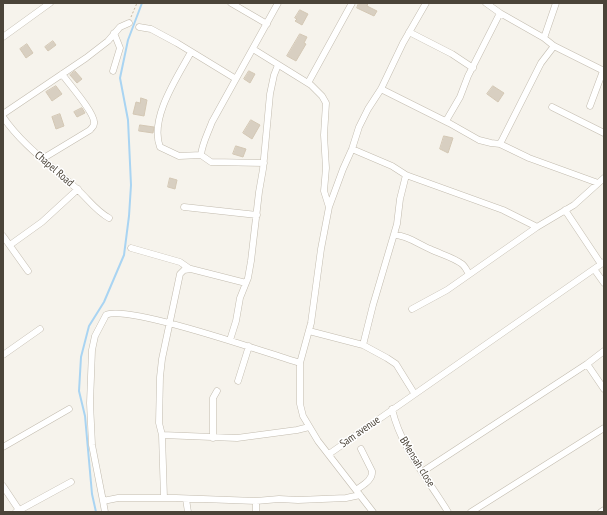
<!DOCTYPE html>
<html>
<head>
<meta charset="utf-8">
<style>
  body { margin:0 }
  #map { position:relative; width:607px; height:515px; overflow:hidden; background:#f6f3ec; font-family:"PT Sans Narrow",sans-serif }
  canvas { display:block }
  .frame { position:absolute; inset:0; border:4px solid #4b4439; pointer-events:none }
</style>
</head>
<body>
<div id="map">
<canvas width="607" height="515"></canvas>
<div class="frame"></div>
</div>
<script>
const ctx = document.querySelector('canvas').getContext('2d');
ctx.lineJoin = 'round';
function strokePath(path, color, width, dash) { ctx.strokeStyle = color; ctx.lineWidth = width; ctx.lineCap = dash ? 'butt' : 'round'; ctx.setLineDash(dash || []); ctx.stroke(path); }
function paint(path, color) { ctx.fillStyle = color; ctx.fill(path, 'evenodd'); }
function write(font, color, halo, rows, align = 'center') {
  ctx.font = font + ' "PT Sans Narrow",sans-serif'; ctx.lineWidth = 3; ctx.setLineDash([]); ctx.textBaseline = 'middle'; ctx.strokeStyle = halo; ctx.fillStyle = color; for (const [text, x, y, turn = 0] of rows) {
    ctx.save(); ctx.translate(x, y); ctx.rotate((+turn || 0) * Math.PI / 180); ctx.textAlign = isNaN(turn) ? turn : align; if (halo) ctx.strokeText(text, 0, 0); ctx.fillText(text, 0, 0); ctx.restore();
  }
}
strokePath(new Path2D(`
  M96,512L92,494L85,416L79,391L81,357L89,326L104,302L124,255L129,216L131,185L128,120L120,78L128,40L142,3`), '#a9d4f2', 2);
const building = new Path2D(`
  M359,3H368L367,6L377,11L374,16L357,8Z
  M300,10L308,14L302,25L295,21L297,19L295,18Z
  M300,34L307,37L304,43L306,44L296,61L287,56Z
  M53,41L56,45L48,51L45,47Z
  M27,44L33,53L26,58L20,49Z
  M75,71L82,79L77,83L70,75Z
  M249,71L255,74L250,83L244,79Z
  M56,86L62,94L52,101L46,92Z
  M493,86L504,93L498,102L487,94Z
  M141,98L147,100L144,116L133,114L136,102L140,103Z
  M82,108L85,113L77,117L74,112Z
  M60,114L64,126L56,129L52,117Z
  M251,120L260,125L252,139L243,133Z
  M140,125L154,127L153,133L139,131Z
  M444,136L453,138L448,153L440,149Z
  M236,146L246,149L243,157L233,154Z
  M170,178L177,180L175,189L168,187Z`);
paint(building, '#d8cfc1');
strokePath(building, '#d3c7b4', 1);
const minor = new Path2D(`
  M231,3L267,24
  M486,3L500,13L544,38L554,46L604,71
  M139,27L151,29L177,43L236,79
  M409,32L452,54L473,68
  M3,37L50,3
  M544,38L556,3
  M253,49L311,85L322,96L326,103L324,135L326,168L324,191L329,207L321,249L311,323L300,363V404L303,416L318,441L373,512
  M191,52C178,76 149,118 160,147L179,156L201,155
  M113,71L120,48L114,33
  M308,83L352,3
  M381,89L449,123L479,140L491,143L500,144L529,158L598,183
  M590,106L603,71
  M552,107L604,133
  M3,114L86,58L108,41L120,27L129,23
  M3,117C23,146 51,165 77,189C88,199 96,211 109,218
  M446,121L460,97L468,76L500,13
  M500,144L541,63L554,46
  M352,149L392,166L406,175L503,210L537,227
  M42,159L90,130C92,127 95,126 94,122C94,112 69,84 62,74
  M264,163L211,162L201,155C202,144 208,133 212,122L278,3
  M184,207L257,215
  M329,207L343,169L352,149L359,127L368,109L381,89L403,43L426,3
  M565,210L601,264
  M394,235C407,235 418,244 430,249C440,254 453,257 462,264C465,266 467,271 469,274
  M3,236L28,271
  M10,245L42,222L78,189
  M131,248L180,262L190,269
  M594,269L604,283
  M412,309L447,290L537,227L574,205L604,178
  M309,331L363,345L387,358L396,364L414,393
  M230,340L236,321L240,298L248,278L251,261L259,192L263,169L270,94L274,75L278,65
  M363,345L373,305L397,224L400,199L406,175
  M3,355L40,329
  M587,364L604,389
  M238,381L249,346
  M392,409C401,448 428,479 448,512
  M162,435L237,438L297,430L309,427
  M213,438V398L217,391
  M3,447L69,409
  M329,454L604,262
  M422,472L587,364L604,351
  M3,486L19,510
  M356,490C363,485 373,480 372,471L361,449
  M164,498L162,435L159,423L160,377L162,359L180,274L184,270L191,269L246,283
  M186,499L188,512
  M103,501L92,445L90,403L92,350L95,336L106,315C127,304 270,354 300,363
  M256,501V512
  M16,512L71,482
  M105,512L103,501L118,498H176L256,501L279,499L298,500L346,498L360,495
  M471,512L604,428
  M601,512L604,510`);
strokePath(minor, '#c2bbae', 7);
strokePath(new Path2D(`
  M131,17L137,3`), '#c4b79f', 1, [2, 2]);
strokePath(minor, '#fff', 6);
write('11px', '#4b4439', '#fff', [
  ["Chapel Road",54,169,41],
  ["Sam avenue",360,432,-35],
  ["BMensah close",417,462,58]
]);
</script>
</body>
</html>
